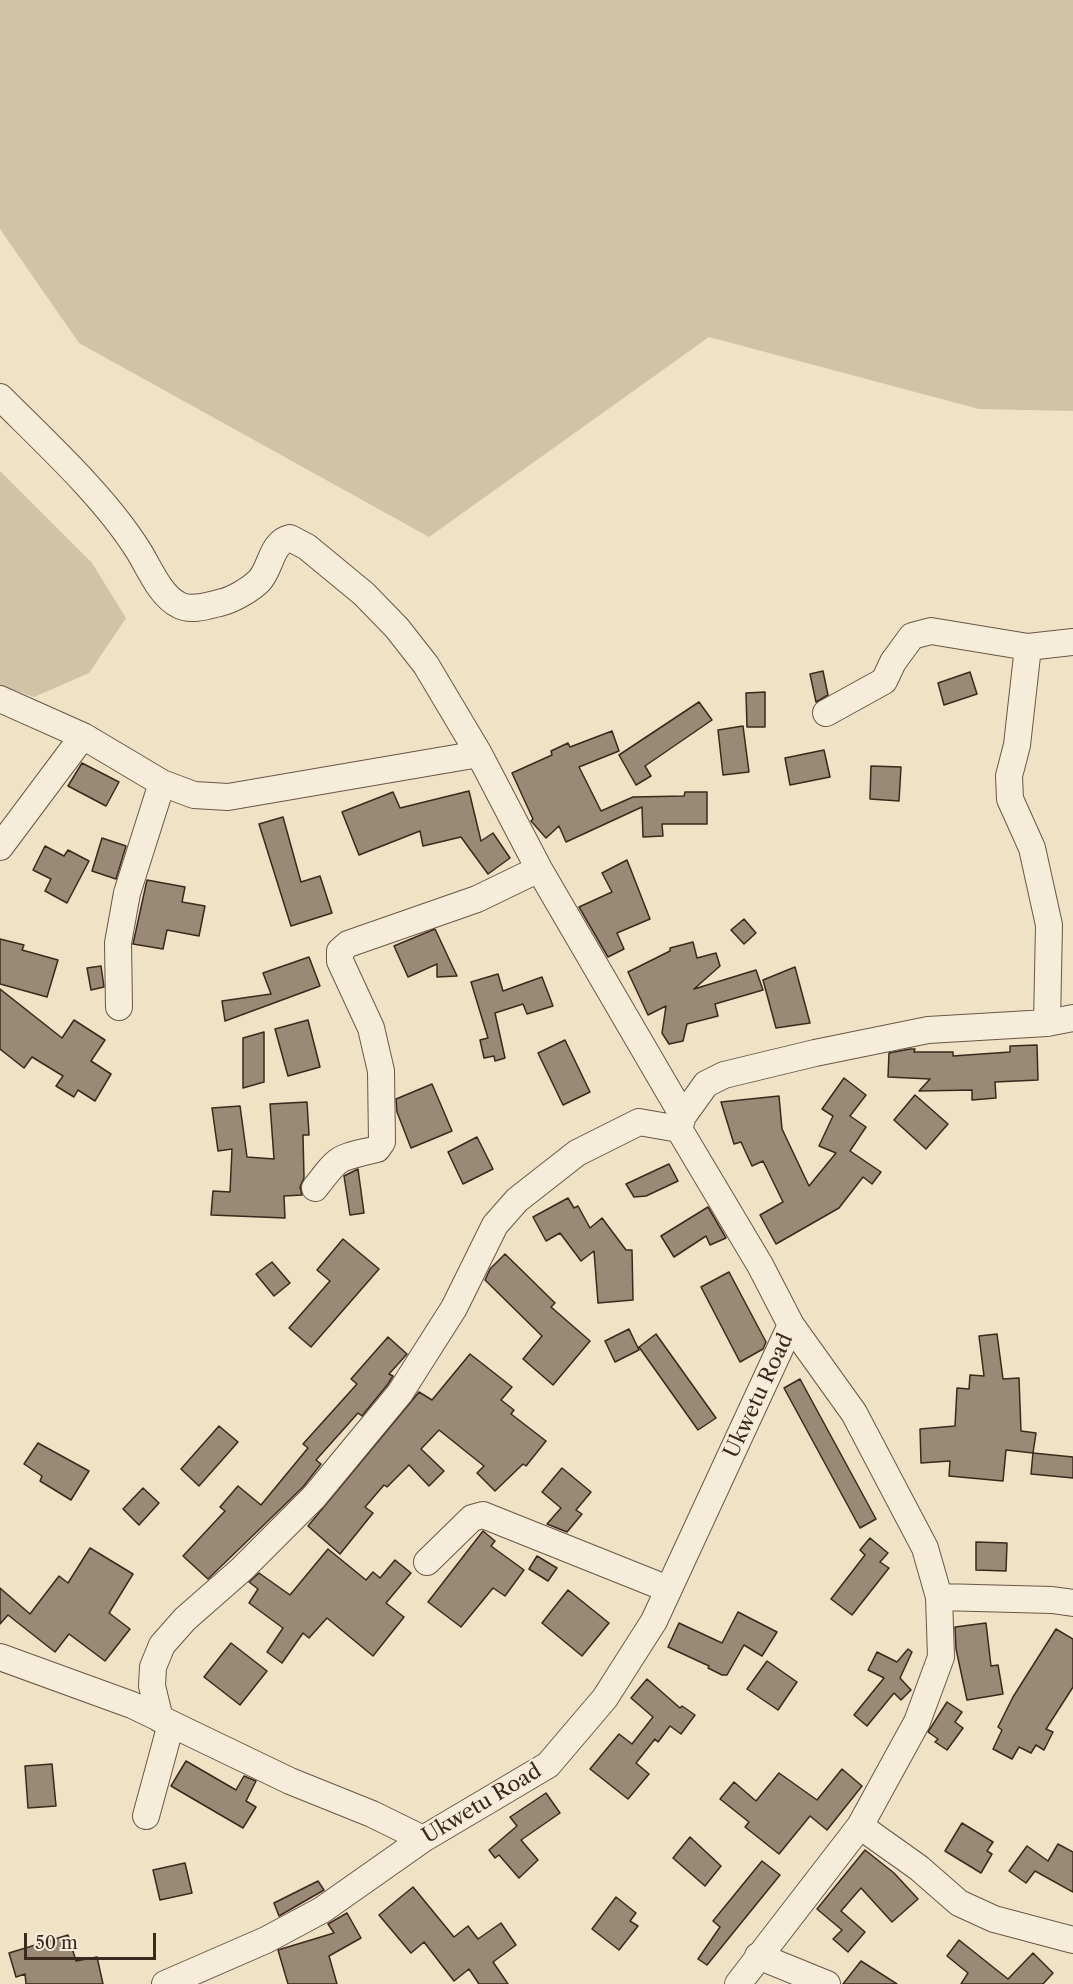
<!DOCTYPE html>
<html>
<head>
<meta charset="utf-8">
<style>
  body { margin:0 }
  #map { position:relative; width:1073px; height:1984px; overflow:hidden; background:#efe2c5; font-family:"Libre Caslon Text",serif }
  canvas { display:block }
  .scale { position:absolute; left:24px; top:1933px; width:132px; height:27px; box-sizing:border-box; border:3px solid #3d281d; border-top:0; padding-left:8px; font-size:18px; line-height:21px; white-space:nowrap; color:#3d281d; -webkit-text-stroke:4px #f5ecd9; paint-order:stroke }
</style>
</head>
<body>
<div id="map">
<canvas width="1073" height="1984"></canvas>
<div class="scale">50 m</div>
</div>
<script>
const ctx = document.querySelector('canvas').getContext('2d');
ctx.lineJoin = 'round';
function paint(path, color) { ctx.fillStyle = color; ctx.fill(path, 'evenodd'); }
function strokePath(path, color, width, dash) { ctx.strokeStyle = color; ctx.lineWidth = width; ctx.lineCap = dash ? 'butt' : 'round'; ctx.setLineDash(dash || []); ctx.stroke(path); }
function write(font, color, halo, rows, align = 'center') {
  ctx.font = font + ' "Libre Caslon Text",serif'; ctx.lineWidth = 4.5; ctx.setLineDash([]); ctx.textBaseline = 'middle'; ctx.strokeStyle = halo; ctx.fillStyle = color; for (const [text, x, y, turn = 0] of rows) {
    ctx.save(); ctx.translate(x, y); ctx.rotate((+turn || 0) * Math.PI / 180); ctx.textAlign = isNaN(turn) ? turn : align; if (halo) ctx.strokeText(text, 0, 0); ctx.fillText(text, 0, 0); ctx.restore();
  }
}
paint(new Path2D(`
  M0,0H1073V411L979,409L709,337L429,537L79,343L0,229Z
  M0,471L92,563L126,618L89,673L34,697L0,685Z`), '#d1c2a8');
const building = new Path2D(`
  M823,671L828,695L816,702L810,674Z
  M970,672L977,694L944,705L938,683Z
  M765,692V727H747L746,693Z
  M699,702L712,720L645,766L651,776L636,785L619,755Z
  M743,726L749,772L723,775L718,730Z
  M612,731L619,751L579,767L601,811L633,797L684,796L685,792H707V824H662L663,836L643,837L642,807L566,842L559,826L546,838L531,821L533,819L512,773L552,755L551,751L568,743L570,747Z
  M824,750L830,777L790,785L785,758Z
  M82,763L119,782L106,806L68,786Z
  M871,766L901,767L899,801L870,799Z
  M469,791L481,841L493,833L510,858L488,874L461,837L423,846L420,831L359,855L342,812L393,792L400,808Z
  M283,817L301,882L320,876L332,913L291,926L259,824Z
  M102,838L126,846L116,879L92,871Z
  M45,846L64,856L68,850L89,861L67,903L45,891L51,879L33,870Z
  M627,860L650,919L617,933L624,949L608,957L579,907L612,892L602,873Z
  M147,880L185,887L182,902L205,906L199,936L167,930L163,949L133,944Z
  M744,919L756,933L744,944L731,930Z
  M435,929L457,976L437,977V964L408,977L394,946Z
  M0,939L24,945L22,950L58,960L47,997L0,984Z
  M693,942L697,958L716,953L720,966L694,989L756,970L763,990L715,1004L718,1016L687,1024L683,1041L669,1044L662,1033L666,1006L648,1015L628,972L670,951V948Z
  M309,957L320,986L225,1021L222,1001L271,994L263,973Z
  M101,966L104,987L91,990L87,968Z
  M795,967L810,1023L776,1028L763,980Z
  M498,974L503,991L542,977L553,1006L527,1014L523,1004L495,1013L505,1058L495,1061L494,1056L484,1058L480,1040L488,1038L471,982Z
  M0,989L62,1038L74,1020L105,1040L91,1061L111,1074L95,1101L78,1090L74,1097L56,1086L63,1076L32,1057L24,1068L0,1049Z
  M308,1020L320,1067L288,1076L275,1029Z
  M264,1032V1082L243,1088V1038Z
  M565,1040L590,1092L563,1105L538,1053Z
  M1037,1045L1038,1080L995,1082L996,1098L972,1100V1090L919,1091L930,1079L888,1077L889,1053L910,1049H915L914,1052H953V1056L1010,1052V1046Z
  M844,1078L866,1095L850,1116L866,1127L850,1151L881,1172L872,1184L863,1177L839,1208L776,1244L760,1215L783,1202L763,1161L752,1166L741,1142L734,1144L721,1102L779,1096L782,1129L809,1186L836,1153L819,1146L833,1116L822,1109Z
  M432,1084L452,1131L411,1148L397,1112L396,1099Z
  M915,1095L948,1124L926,1149L894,1120Z
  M307,1102L309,1135H303L304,1178L300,1187L302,1195L284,1196L285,1218L211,1215L213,1191L230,1192L232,1149L218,1151L212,1108L240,1106L247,1157L274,1159L270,1104Z
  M477,1137L493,1169L463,1184L448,1152Z
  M669,1164L678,1181L646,1196L634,1197L626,1184Z
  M358,1169L364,1213L350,1215L344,1176Z
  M568,1198L574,1208L578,1206L590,1228L602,1218L626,1250H632L633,1300L598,1303L594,1251L581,1261L560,1233L546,1241L533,1217Z
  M708,1207L726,1238L710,1245L706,1236L674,1257L661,1236Z
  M343,1239L379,1269L311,1347L289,1328L330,1281L317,1270Z
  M505,1254L555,1303L551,1307L590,1341L553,1385L523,1359L542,1336L485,1280L490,1269Z
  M272,1262L290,1283L274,1296L256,1274Z
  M729,1272L766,1342L763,1349L740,1362L701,1287Z
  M629,1329L639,1350L615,1362L605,1341Z
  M656,1334L716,1418L698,1430L639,1347Z
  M997,1334L1003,1379L1019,1378L1021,1431L1036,1433L1033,1453L1006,1450L1003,1481L949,1476L950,1461L921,1463L920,1429L955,1426L957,1388L969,1389L970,1375L984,1376L979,1336Z
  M388,1337L407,1354L389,1374L393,1376L388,1384L362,1416L358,1413L316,1460L321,1464L303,1487L208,1579L183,1556L225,1511L220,1507L238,1486L261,1505L308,1448L303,1444L357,1384L351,1379Z
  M470,1354L512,1387L501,1400L514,1410L511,1414L546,1441L526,1466L523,1464L495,1491L477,1473L484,1466L439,1430L421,1449L444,1471L429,1486L409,1465L387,1487L384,1485L365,1507L373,1513L340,1554L308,1526L419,1392L432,1400Z
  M800,1379L876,1519L860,1528L784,1388Z
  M219,1426L238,1442L199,1486L181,1469Z
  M38,1443L89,1471L71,1500L40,1481L42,1476L24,1464Z
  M1033,1453L1073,1457V1478L1031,1474Z
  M562,1468L591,1492L576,1510L582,1514L567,1532L547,1524L561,1508L542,1492Z
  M143,1488L159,1503L139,1525L123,1509Z
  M483,1531L495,1541L491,1546L524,1570L505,1596L493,1588L461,1627L428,1602Z
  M870,1538L888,1553L880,1562L889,1568L852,1615L831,1599L865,1555L860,1550Z
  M976,1542L1007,1543L1006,1571L976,1570Z
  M90,1548L133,1574L109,1613L130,1629L105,1661L69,1634L55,1652L8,1615L0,1624V1588L30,1614L59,1576L68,1583Z
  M328,1549L366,1580L373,1572L380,1578L395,1560L411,1573L386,1603L404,1617L373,1656L327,1618L309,1638L303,1633L282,1663L267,1652L283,1628L249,1603L258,1589L249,1582L259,1573L290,1595Z
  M537,1556L557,1568L548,1581L529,1569Z
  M568,1590L609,1623L582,1656L542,1623Z
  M738,1612L777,1632L762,1656L744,1645L727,1675H722L708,1668L709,1666L668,1647L679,1623L722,1643Z
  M986,1623L991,1666L998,1665L1003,1694L967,1700L956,1649L955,1627Z
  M1056,1629L1073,1639V1687L1046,1729L1053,1732L1044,1750L1036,1745L1031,1753L1019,1747L1012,1759L993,1749L1002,1730L998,1727L1013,1697Z
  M231,1643L267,1671L240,1705L204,1677Z
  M908,1649L912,1652L900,1678L911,1690L901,1700L894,1693L867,1726L854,1715L884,1678L868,1670L877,1652L897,1662Z
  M767,1661L797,1682L778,1710L747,1689Z
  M647,1679L680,1708L682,1706L695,1715L681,1734L670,1726L658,1742L655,1739L636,1763L649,1774L628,1799L590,1769L619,1734L632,1744L653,1717L631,1698Z
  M947,1702L962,1712L955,1722L963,1728L947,1750L935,1742L938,1739L928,1732Z
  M186,1761L236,1790L244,1776L256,1781L246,1801L256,1807L243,1828L171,1786Z
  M52,1764L56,1806L28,1808L25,1766Z
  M842,1769L862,1786L827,1830L810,1816L779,1854L745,1827L749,1822L720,1799L734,1782L756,1801L779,1773L817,1800Z
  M546,1793L560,1813L521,1840L538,1860L519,1878L499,1855L495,1858L489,1850L517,1826L510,1817Z
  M962,1823L993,1842L987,1851L992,1854L981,1873L945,1851Z
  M690,1837L721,1866L705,1886L673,1858Z
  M1058,1844L1073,1852V1892L1035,1871L1026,1883L1009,1871L1027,1846L1048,1861Z
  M865,1850L894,1873L918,1899L892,1922L861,1888L841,1911L865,1932L848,1952L833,1939L842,1930L817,1909Z
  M762,1861L780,1875L707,1965L698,1959L720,1927L713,1921Z
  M185,1863L192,1893L160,1900L153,1870Z
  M318,1881L324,1890L279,1916L274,1903Z
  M413,1887L454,1937L468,1926L478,1939L501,1923L516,1945L493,1962L508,1984H479L469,1969L454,1981L424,1942L411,1953L379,1915Z
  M616,1897L636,1913L630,1921L638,1926L619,1950L592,1929Z
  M347,1913L361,1938L329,1956L337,1984H288L278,1950L334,1933L328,1924Z
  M68,1935L76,1961L97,1957L103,1984H26L25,1974L16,1977L9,1953Z
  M959,1940L1008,1979L1033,1953L1053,1973L1043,1984H961L968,1973L947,1956Z
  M861,1961L897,1984H843Z`);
paint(building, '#9a8974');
strokePath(building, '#3d281d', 1.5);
const minor = new Path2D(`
  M0,397C45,442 105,497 138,550C149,567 160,596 179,605C192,612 210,605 223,602C234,599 251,589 259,581C271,569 271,542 290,538L307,547L364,594L397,628L426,665L479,754L539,869L683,1116
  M1028,647L1017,745L1009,776L1010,799L1032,848L1049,925L1047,1023
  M0,699L83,736L162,783L194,795L228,797L479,754
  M826,713L884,681L893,662L912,636L931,631L1028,647L1073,642
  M0,847L83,736
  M119,1007L118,943L127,893L162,783
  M315,1188C341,1154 337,1159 377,1149L382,1142L381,1071L371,1028L340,961V951L348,944L477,899L539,869
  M427,1562L472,1518L483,1515L668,1589
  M939,1597L1052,1600L1073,1603
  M0,1657L132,1705L290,1781L372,1814L423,1839
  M160,1719L152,1686L153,1667L162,1645L185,1619L242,1569L314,1497L400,1393L454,1308L495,1225L517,1200L577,1153L639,1122L679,1129
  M146,1816L171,1724
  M860,1826L919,1868L959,1903L994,1919L1073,1940
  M758,1956L827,1984
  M165,1984L266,1940L322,1910L423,1839L548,1765L605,1698L654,1621L791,1325
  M738,1984L860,1826L917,1722L941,1657L939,1597L925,1548L854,1413L791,1325L760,1265L679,1129L683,1116L706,1084L724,1075L815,1053L928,1030L1047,1023L1073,1018`);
strokePath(minor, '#6a5647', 28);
strokePath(minor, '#f5ecd9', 26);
write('21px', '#3d281d', '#f5ecd9', [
  ["Ukwetu Road",759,1396,-65],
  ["Ukwetu Road",482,1804,-31]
]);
</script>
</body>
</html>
